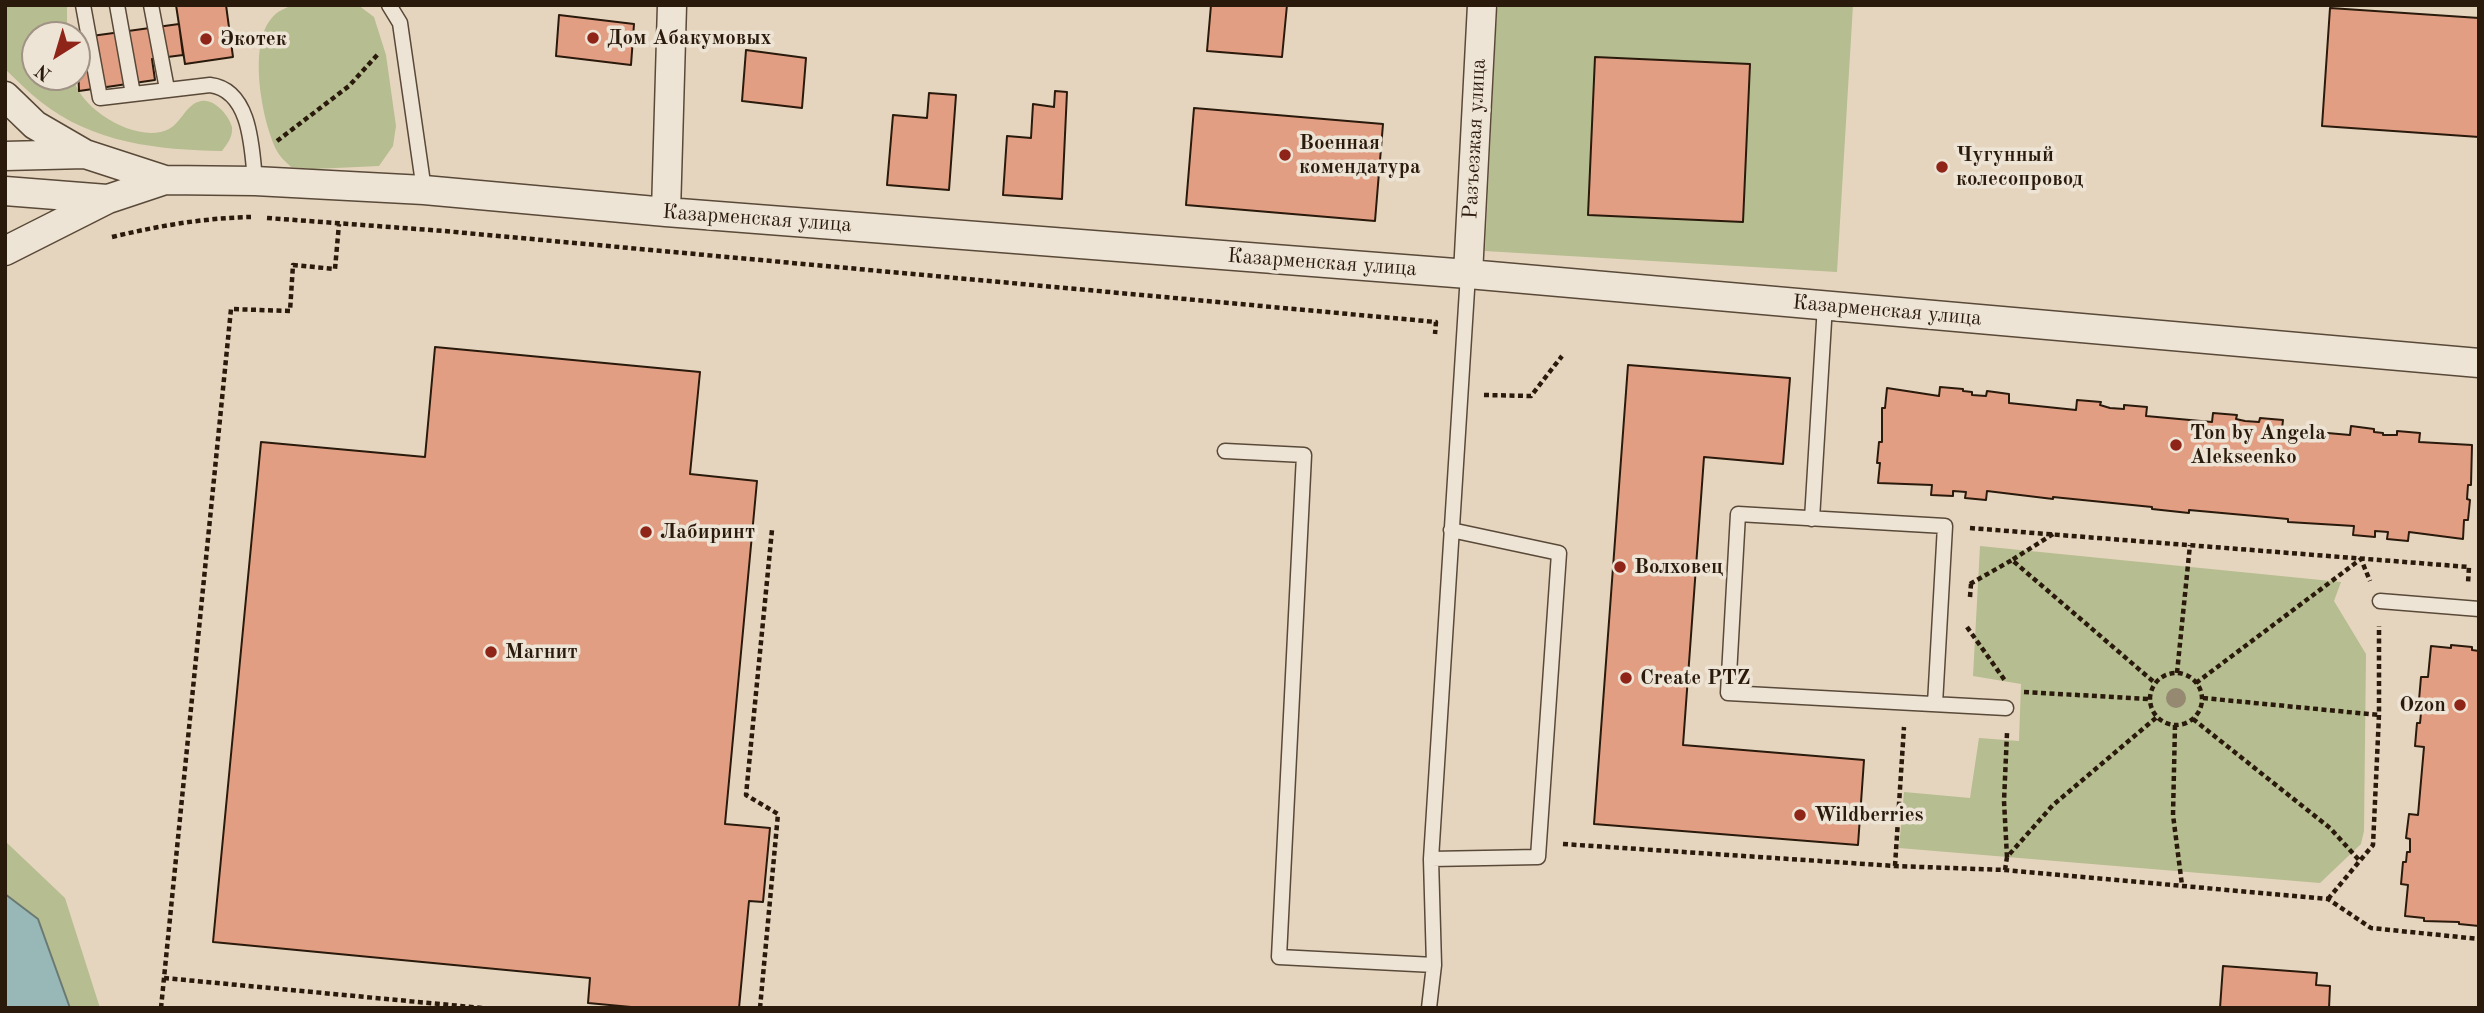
<!DOCTYPE html>
<html>
<head>
<meta charset="utf-8">
<style>
  body { margin:0 }
  #map { position:relative; width:2484px; height:1013px; overflow:hidden; background:#e5d5be; font-family:"Old Standard TT",serif }
  canvas { display:block }
  .frame { position:absolute; inset:0; border:7px solid #2a1a0c; pointer-events:none }
  .north { position:absolute; left:21px; top:21px; width:70px; height:70px; box-sizing:border-box; background:#eee4d5; border:2px solid #a09385; border-radius:50%; rotate:217deg; font-size:19px; font-weight:700; line-height:28px; text-align:center; color:#2a1a0c }
  .north::after { content:''; display:block; margin:auto; width:24px; height:32px; background:#8f2418; clip-path:polygon(50% 0,100% 100%,50% 72%,0 100%) }
</style>
</head>
<body>
<div id="map">
<canvas width="2484" height="1013"></canvas>
<div class="frame"></div>
<div class="north">N</div>
</div>
<script>
const ctx = document.querySelector('canvas').getContext('2d');
ctx.lineJoin = 'round';
function paint(path, color) { ctx.fillStyle = color; ctx.fill(path, 'evenodd'); }
function strokePath(path, color, width, dash) { ctx.strokeStyle = color; ctx.lineWidth = width; ctx.lineCap = dash ? 'butt' : 'round'; ctx.setLineDash(dash || []); ctx.stroke(path); }
function write(font, color, halo, rows, align = 'center') {
  ctx.font = font + ' "Old Standard TT",serif'; ctx.lineWidth = 7; ctx.setLineDash([]); ctx.textBaseline = 'middle'; ctx.strokeStyle = halo; ctx.fillStyle = color; for (const [text, x, y, turn = 0] of rows) {
    ctx.save(); ctx.translate(x, y); ctx.rotate((+turn || 0) * Math.PI / 180); ctx.textAlign = isNaN(turn) ? turn : align; if (halo) ctx.strokeText(text, 0, 0); ctx.fillText(text, 0, 0); ctx.restore();
  }
}
paint(new Path2D(`
  M5,5H67V35H35V77H73C79,109 138,145 169,129C182,122 186,104 201,101C214,98 229,115 232,127C233,137 227,144 222,151C158,150 93,143 41,102C28,92 17,80 5,69Z
  M294,5H358L374,17L386,55L396,126L393,146L379,166L313,169L291,167C286,162 280,157 277,151C262,122 248,46 271,19C277,11 285,8 294,5Z
  M1499,5H1853L1837,272L1485,251L1497,10Z
  M1980,546L2341,582L2334,601L2366,654L2364,831L2361,844L2320,883L1899,848L1904,792L1970,798L1979,738L2019,741L2021,684L1973,676Z
  M5,841L65,898L100,1008H70L38,919L5,894Z`), '#b6bd90');
const water = new Path2D(`
  M5,894L38,919L70,1008H5Z`);
paint(water, '#97b8b7');
strokePath(water, '#6b7973', 2);
const building = new Path2D(`
  M176,5H226L233,57L185,64Z
  M1211,5H1287L1282,57L1207,51Z
  M2330,8L2479,18V137L2322,126Z
  M559,15L634,24L631,65L556,56Z
  M179,24L183,55L152,59L155,80L79,91L77,38Z
  M746,50L806,58L802,108L742,101Z
  M1595,57L1750,64L1743,222L1588,215Z
  M1055,91L1067,92L1062,199L1003,195L1007,136L1031,138L1033,104L1054,107Z
  M929,93L956,95L949,190L887,185L893,115L927,118Z
  M1194,108L1383,124L1375,221L1186,205Z
  M435,347L700,372L690,474L757,481L725,824L770,828L763,902L749,901L739,1008H642L588,1003L590,978L213,942L261,442L425,457Z
  M1628,365L1790,378L1783,464L1704,457L1683,745L1864,760L1858,845L1594,824Z
  M1940,387L1963,389V391L1972,392V395L1986,396L1987,391L2009,394V403L2076,410L2077,400L2101,402L2100,405L2110,408L2124,409V405L2147,407L2146,416L2212,422L2213,413L2237,415L2236,419L2245,421L2259,422L2260,418L2283,420L2282,429L2350,435L2351,426L2374,429V432L2383,433V435H2397V431L2420,433L2419,442L2472,445L2471,485H2468L2467,499L2470,500L2468,520H2464L2463,539L2409,532L2408,541L2387,539L2388,532L2375,531V537L2353,535L2354,526L2288,522V519L2189,510V513L2152,509V507L2053,497V499L1987,491L1986,500L1965,498L1966,492L1953,491V496L1931,495L1932,485L1878,483L1880,463H1877L1879,442H1882V408H1885L1887,388L1939,396Z
  M2451,645L2472,647V650L2479,651V926L2459,924V922L2424,921V918L2405,916L2408,885L2401,884L2403,862H2406L2407,852H2410V839L2406,838L2409,814L2418,815L2424,747L2415,746L2417,723H2420L2421,713H2423L2424,700H2419L2421,677H2428L2431,646L2451,648Z
  M2223,966L2317,973L2316,985L2330,986L2329,1008H2220Z`);
paint(building, '#e29e83');
strokePath(building, '#2a1a0c', 2);
const lane = new Path2D(`
  M83,5L100,98L210,85C251,90 252,149 255,181
  M117,5L133,94
  M151,5L167,89
  M389,5L400,23L424,190
  M1225,451L1304,455L1279,957L1434,965
  M1812,519L1825,305
  M2380,601L2479,609
  M1935,704L1945,526L1738,514L1728,693L2006,708
  M1431,859L1538,857L1559,553L1451,530
  M1429,1008L1434,965L1431,859L1468,274`);
const street = new Path2D(`
  M5,96L35,125L85,154L165,180L255,181L424,190L666,212L1468,274L2479,363
  M5,156L85,154
  M5,191L107,199
  M666,212L672,5
  M5,251L108,199L165,180
  M1468,274L1482,5`);
strokePath(lane, '#594938', 17);
strokePath(street, '#594938', 31);
strokePath(new Path2D(`
  M277,141L349,86L379,53
  M267,218L444,231L1436,322L1435,334
  M112,237C158,226 203,218 251,217
  M1484,395L1531,396L1562,356
  M1970,528L2469,567L2468,583
  M2053,534L2012,560L2155,683
  M1970,584L2012,560
  M1970,597L1971,584
  M1967,627L2006,682
  M2150 699a26 26 0 1 1 52 0a26 26 0 1 1-52 0Z
  M2177,673L2190,545
  M2196,683L2361,559L2370,581
  M2024,692L2149,699
  M2203,698L2379,715
  M2193,719L2330,828L2359,860
  M2175,725L2173,815L2182,885
  M1563,844L1895,866L2005,870L2328,899L2371,928L2479,939
  M2007,857L2004,801L2007,733
  M1895,866L1904,727
  M2005,870L2007,857L2053,805L2157,717
  M2328,899L2373,845L2379,715V626
  M164,978L482,1008
  M161,1008L231,309L290,311L293,265L335,269L339,224
  M760,1008L778,814L746,795L772,530`), '#2a1a0c', 4.5, [5, 3.5]);
strokePath(lane, '#eee4d5', 14);
strokePath(street, '#eee4d5', 28);
ctx.fillStyle = '#958972';
for (const [x, y] of [
  [2176,698]
]) { ctx.beginPath(); ctx.arc(x, y, 10, 0, 2 * Math.PI); ctx.fill(); }
for (const [x, y, r, color] of [
  [593,38,7,"#8f2418"],
  [206,39,7,"#8f2418"],
  [1285,155,7,"#8f2418"],
  [1942,167,7,"#8f2418"],
  [2176,445,7,"#8f2418"],
  [646,532,7,"#8f2418"],
  [1620,567,7,"#8f2418"],
  [491,652,7,"#8f2418"],
  [1626,678,7,"#8f2418"],
  [2460,705,7,"#8f2418"],
  [1800,815,7,"#8f2418"]
]) { const dot = new Path2D(); dot.arc(x, y, r, 0, 2 * Math.PI); ctx.fillStyle = color; ctx.fill(dot); strokePath(dot, '#eee4d5', 2.5); }
write('bold 21px', '#2a1a0c', '#eee4d5', [
  ["Дом Абакумовых",607,38],
  ["Экотек",220,39],
  ["Военная",1299,143],
  ["комендатура",1299,167],
  ["Чугунный",1956,155],
  ["колесопровод",1956,179],
  ["Ton by Angela",2190,433],
  ["Alekseenko",2190,457],
  ["Лабиринт",660,532],
  ["Волховец",1634,567],
  ["Магнит",505,652],
  ["Create PTZ",1640,678],
  ["Ozon",2446,705,"right"],
  ["Wildberries",1814,815]
], 'left');
write('21px', '#2a1a0c', '#eee4d5', [
  ["Разъезжая улица",1475,139,-87],
  ["Казарменская улица",757,219,4],
  ["Казарменская улица",1322,263,4],
  ["Казарменская улица",1887,311,5]
]);
</script>
</body>
</html>
